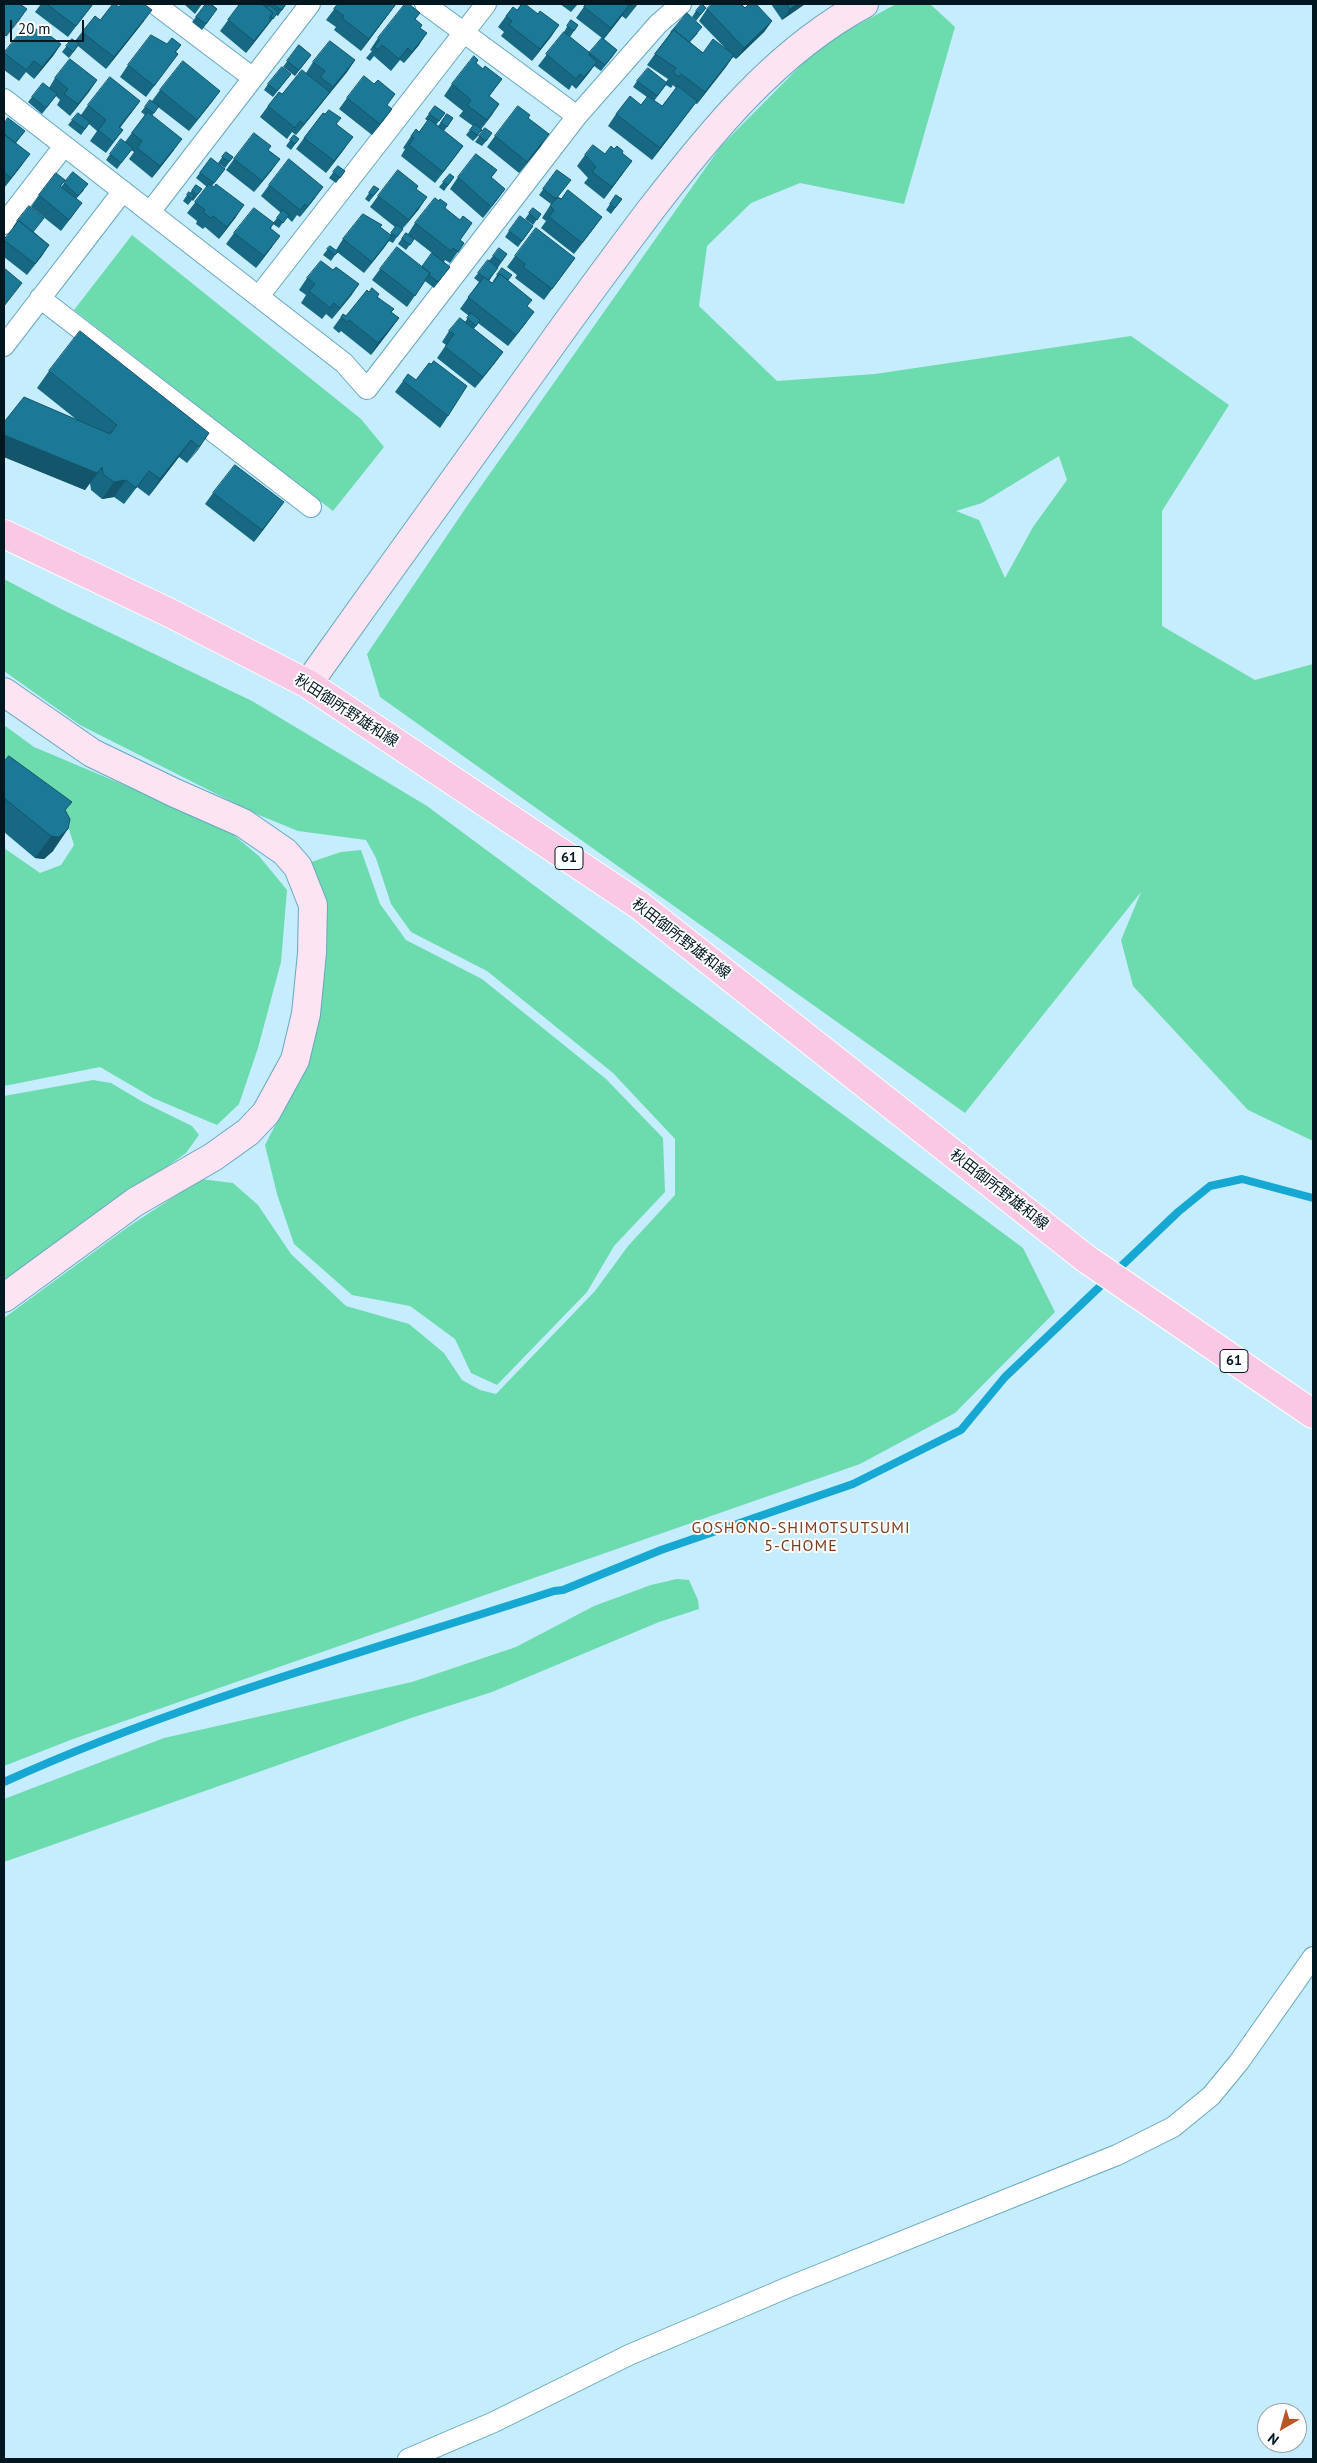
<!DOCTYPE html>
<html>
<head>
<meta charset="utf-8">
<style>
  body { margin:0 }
  #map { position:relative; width:1317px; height:2463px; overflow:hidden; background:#c6edfd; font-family:"PT Sans",sans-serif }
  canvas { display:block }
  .frame { position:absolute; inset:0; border:5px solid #001720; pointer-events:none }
  .north { position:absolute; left:1257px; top:2403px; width:50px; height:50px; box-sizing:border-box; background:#fff; border:1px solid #99a2a6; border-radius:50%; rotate:218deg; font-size:14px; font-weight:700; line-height:20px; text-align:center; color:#001720 }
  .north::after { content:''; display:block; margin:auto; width:18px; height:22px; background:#ba5623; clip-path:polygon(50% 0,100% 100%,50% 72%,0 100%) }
  .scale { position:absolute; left:10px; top:20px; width:74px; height:22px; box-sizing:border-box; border:2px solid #001720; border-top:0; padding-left:6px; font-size:15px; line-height:18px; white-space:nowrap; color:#001720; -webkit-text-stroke:4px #fff; paint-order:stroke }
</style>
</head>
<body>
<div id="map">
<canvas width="1317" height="2463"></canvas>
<div class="frame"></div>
<div class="north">N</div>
<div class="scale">20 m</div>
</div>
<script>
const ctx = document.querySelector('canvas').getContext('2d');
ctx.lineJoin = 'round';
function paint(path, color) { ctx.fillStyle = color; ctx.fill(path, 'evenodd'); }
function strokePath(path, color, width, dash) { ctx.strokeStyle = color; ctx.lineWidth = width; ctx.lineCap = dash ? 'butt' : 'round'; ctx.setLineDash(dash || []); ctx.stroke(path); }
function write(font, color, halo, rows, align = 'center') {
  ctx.font = font + ' "PT Sans","Noto Sans JP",sans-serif'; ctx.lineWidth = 4; ctx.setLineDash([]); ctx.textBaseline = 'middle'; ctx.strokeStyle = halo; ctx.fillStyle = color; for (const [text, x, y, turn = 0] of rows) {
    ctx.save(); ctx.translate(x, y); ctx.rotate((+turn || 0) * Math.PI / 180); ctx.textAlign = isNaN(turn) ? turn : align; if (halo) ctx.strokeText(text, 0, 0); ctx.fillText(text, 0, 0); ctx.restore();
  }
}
paint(new Path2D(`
  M896,4H930L955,27L904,204L800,183L751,203L707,246L699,306L777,381L875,374L1131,336L1229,405L1162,511V626L1255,680L1313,664V1141L1248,1110L1133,986L1121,940L1141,892L965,1113L380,697L367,654L467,506L721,146L821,45ZM1059,456L1067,480L1033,527L1005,578L979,520L956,511L982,503Z
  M132,235L361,419L384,447L333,511L74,310Z
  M4,579L61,609L252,701L427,806L1023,1248L1055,1312L955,1413L860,1464L73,1739L4,1766V1318L128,1227L201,1179L233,1183L258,1205L291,1254L346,1306L409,1324L444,1353L462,1380L480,1390L496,1394L595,1291L628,1246L675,1195V1139L613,1073L487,971L411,932L391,904L376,858L366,840L298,831L254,813L80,725L4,671Z
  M4,725L34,747L224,827L259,856L287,890L281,962L258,1048L239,1104L217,1125L153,1098L100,1067L4,1086V848L40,873L61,865L74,845L66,820L4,770Z
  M361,850L380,904L406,940L482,979L606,1079L663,1138L665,1192L614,1246L587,1292L497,1385L471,1373L455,1339L410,1306L352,1295L294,1244L277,1194L265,1145L310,1058L324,908L311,862L341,852Z
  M93,1080L111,1083L143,1102L192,1126L199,1135L186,1153L4,1283V1096Z
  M677,1579L689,1580L698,1600L699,1609L659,1622L492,1692L414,1717L4,1862V1799L164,1738L412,1682L516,1647L594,1606L651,1585Z`), '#6cdbae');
strokePath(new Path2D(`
  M4,1782C180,1702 369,1651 554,1591L563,1590L661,1550L853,1484L961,1430L1005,1377L1178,1212L1210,1186L1242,1179L1313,1198`), '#16a8d2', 8);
const street = new Path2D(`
  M155,4L253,78
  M425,4L577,116
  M4,99L344,363L367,389L577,116L658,24L681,4
  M150,212L310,4
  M4,224L64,146
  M259,296L486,4
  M40,298L311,507
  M4,346L123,191
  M408,2459L494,2422L629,2355L791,2286L1117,2155L1173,2127L1211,2096L1239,2062L1313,1957`);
const secondary = new Path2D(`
  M308,684C386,574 465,465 544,355C578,307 613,260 649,212C710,133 775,52 864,4
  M4,692L92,753L175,793L243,823L285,852L298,867L313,905L312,953L306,1014L295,1060L266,1113L248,1132L213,1157L135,1202L4,1298`);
const primary = new Path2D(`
  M4,534L170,613L308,684L639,905L1085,1258L1313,1414`);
strokePath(street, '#66a7c1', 22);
strokePath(secondary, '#66a7c1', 30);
strokePath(primary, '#fff', 30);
strokePath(street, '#fff', 20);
strokePath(secondary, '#fce4f2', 28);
strokePath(primary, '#f8c8e4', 28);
paint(new Path2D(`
  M41,4H93L68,37L35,12Z
  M184,4H202L195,14Z
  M206,4H214L213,5L217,9L202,30L192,22Z
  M240,4H286L278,16L276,15L246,53L220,31Z
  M338,4H396L361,51L334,30L336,27L326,20Z
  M560,4H578L571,12Z
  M586,4H638L626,19L622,16L604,39L617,50L613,56L601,71L594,66L576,89L572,85L569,90L538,66L564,32L571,20L578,25L570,37L590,53L602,38L576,18Z
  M771,4H805L782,20Z
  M119,7L144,21L106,69L78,46L69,58L62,52L72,39L75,41L82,32L100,20Z
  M706,8L696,21L692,17L696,11Z
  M745,8L772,21L764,32L736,59L733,57L697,104L695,103L652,160L608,126L616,114L641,105L647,97L633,87L637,81L666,82L668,79L647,65L671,32L698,33L690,42L703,53L726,49L699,21L707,9ZM666,85L671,88L673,85L676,88L662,106L654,101Z
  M517,10L538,14L559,25L532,61L501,36L504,32L498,27L506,16Z
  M420,13L415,19L420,28L419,45L404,63L400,60L391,71L374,56L370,61L366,58L372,51L370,50L378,38Z
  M28,23L47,37L61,44L53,56L34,79L26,72L19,81L4,70V54Z
  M167,44L181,45L176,52L178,54L146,97L120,77L128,65Z
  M299,45L311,55L295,76L283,67Z
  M355,60L347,72L296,135L292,132L287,139L260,117L268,106L306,73L313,62Z
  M476,63L494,90L489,96L499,104L481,129L478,136L473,141L466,135L473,126L459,116L463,111L444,96L452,84Z
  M291,74L273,97L264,90L268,84Z
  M55,78L97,80L70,116L57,105L60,100L56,96L42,114L28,102L32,97L49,88Z
  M160,90L220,91L189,131L158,107L152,116L174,150L152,178L129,159L134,152L131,150L117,169L106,160L110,154L125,142L145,115L141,112L145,107L152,101Z
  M347,98L388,106L392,109L372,135L339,109Z
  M140,101L120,128L123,130L106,153L90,141L97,131L89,124L81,135L68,125L72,120L81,115L88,105Z
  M435,106L445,113L436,125L438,126L447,114L453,118L444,131L463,146L435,183L401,156L405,149L403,148L411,136L419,132L428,121L425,119Z
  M528,118L541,146L519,173L487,147L495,136Z
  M4,124L25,131L16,143L22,165L4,188Z
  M337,124L345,148L326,173L296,149L304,138Z
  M485,128L488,139L482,146L475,142Z
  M294,135L299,139L291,150L286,146Z
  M614,149L622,153L624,172L604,199L584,183L588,178L577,166L585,155L605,154Z
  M268,150L272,170L254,192L226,170L234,159Z
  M226,152L233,157L225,168L218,163Z
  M211,158L225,169L212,186L236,217L219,239L205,227L203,229L196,224L197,221L187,213L207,187L196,178Z
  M338,166L345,171L336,183L329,178Z
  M497,170L491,178L505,189L483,218L450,189L458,177Z
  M557,170L558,197L602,217L574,254L541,228L546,221L542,218L551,204L539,195Z
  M73,172L84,190L76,199L74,214L61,231L31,207L39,195L65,180L61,186V187Z
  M450,174L454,177L444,191L439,187Z
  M196,185L202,189L193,201L192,200L188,205L183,201L189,192L190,193Z
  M269,185L315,198L300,217L297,215L292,222L287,217L279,228L273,224L271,228L272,247L256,268L226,244L234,233L273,223L281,213L261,196Z
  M374,186L379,189L369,202L365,199Z
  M416,189L419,209L402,229L393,243L389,241L364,273L337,252L331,261L323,255L330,246L336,250L343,239L380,227L390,235L395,227L370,207L378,196Z
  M616,195L622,199L611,214L606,210Z
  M445,208L460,240L464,243L450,263L445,260L444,262L450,267L434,288L425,281L407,307L372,280L380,269L422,267L432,253L414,239L406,250L398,244L406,233L408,234L415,223Z
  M533,208L541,214L533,225L525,219Z
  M17,221L34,232L49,245L27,275L4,257V241L14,228L13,227Z
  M533,226L518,247L505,237L509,231Z
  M507,254L489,281L492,283L494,281H493L502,268L508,280L527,307L526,323L508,346L478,323L474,329L503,352L475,388L437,358L446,345L442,342L449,331L465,322L469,316L460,309L479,282L474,278L493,256Z
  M515,256L575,258L544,300L515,278L517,275L507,267Z
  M333,270L359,284L332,319L326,314L322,319L301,303L306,295L299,290L307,278Z
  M369,292L378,297L391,312L399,318L371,355L341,331L339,333L333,328L343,314L346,316Z
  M49,371L209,433L187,463L179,457L149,496L137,487L124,504L114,497L102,499L91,490L90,483L85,490L4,457V422L77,420L37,388Z
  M416,380L448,416L440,428L395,392L403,381Z
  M213,493L276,513L254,542L205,504Z
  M4,762L66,811L53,851L44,859L35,858L4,832Z`), '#176882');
paint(new Path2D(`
  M396,4L388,15L361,51L369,39Z
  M630,4L622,16L603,40L611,28Z
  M797,4H805L782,20L790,9Z
  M27,9L19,21L4,40Z
  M152,10L144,21L106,69L114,57Z
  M271,20L263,31L246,53L254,41Z
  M772,21L764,32L736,59L744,48Z
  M559,25L551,37L532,61L540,49Z
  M427,33L419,45L404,63L412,52Z
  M61,44L53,56L34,79L42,67Z
  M734,55L726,67L697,104L705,92Z
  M355,60L347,72L325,99L333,87Z
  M597,62L589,73L576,89L584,77Z
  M97,80L89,92L70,116L78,104Z
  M220,91L212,102L189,131L197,120Z
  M330,92L322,103L296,135L304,124Z
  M140,101L132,112L111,138L119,127Z
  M697,101L689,112L652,160L660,148Z
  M499,104L492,115L479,132L487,120Z
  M392,109L384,120L372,135L380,124Z
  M549,134L541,146L519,173L527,162Z
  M353,137L345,148L326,173L334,161Z
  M182,139L174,150L152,178L160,166Z
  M463,146L455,157L435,183L443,172Z
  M30,154L22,165L4,188L11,178Z
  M280,159L272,170L254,192L262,181Z
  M632,161L624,172L604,199L612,187Z
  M323,187L315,198L300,217L308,206Z
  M505,189L497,200L483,218L491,207Z
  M427,197L419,209L401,231L409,220Z
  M244,205L236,217L219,239L227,227Z
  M602,217L594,228L574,254L582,243Z
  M280,236L272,247L256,268L264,256Z
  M392,236L384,248L364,273L372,262Z
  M49,245L42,256L27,275L35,264Z
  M359,284L351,296L332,319L340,308Z
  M534,312L526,323L508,346L516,335Z
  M399,318L391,329L371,355L378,343Z
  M503,352L495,363L475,388L483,377Z
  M209,433L198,450L187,463L199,447Z
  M4,435L102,467L85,490L4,457Z
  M191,440L179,457L149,496L160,479Z
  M126,480L114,497L102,499L114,482Z
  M284,502L276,513L254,542L262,530Z
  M68,829L53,851L44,859L35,858L51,836Z`), '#13556a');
const building = new Path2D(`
  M4,4H20L27,9L6,36L4,34Z
  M47,4H93L76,26Z
  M113,4H115L119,7L121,4H144L152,10L114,57L82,32L95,16L100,20Z
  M206,4H210L217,9L206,24L196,17Z
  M240,4H262L273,13L269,18L271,20L254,41L228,20Z
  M273,4H286L282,10Z
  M338,4H396L369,39L342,18L344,16L334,9Z
  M405,4H409L420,13L415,19L422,25L420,28L427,33L412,52L408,48L399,59L382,45L378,50L374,47L380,40L378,38Z
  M522,4H525L538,14L540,11L559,25L540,49L509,25L512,21L506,16L513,7L517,10Z
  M586,4H637L634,7L630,4L611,28L584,7Z
  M702,4L706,8L700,15L696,11Z
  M712,4H741L745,8L749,4H756L772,21L744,48L707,9Z
  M787,4H797L790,9Z
  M269,5L278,12L273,19L271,17L273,13L267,8Z
  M687,13L702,27L689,42L674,30L671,32Z
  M571,20L578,25L574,31L567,26Z
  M28,23L47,37L49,35L61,44L42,67L34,61L26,70L4,53Z
  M674,30L703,53L713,39L734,55L705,92L681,74L679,77L673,72L676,68L655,54Z
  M564,32L590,53L589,55L597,62L584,77L580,74L576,79L546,54Z
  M151,35L167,44L172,38L181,45L175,52L178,54L154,86L128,65Z
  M602,38L617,50L605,65L589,53Z
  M72,39L79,44L73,52L66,46Z
  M330,41L355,60L333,87L320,77L325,71L313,62Z
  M299,45L311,55L299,70L287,61Z
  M474,56L478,60L476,63L483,69L485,66L502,79L489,96L499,104L487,120L467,105L471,100L452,84Z
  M70,59L97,80L78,104L64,94L68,89L55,78Z
  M183,61L220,91L197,120L160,90Z
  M282,67L291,74L277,91L268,84Z
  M648,68L667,83L657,96L637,81Z
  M302,70L330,92L304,124L300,121L295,128L268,106L279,92L282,94Z
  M364,76L374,84L378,80L395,94L387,105L392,109L380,124L347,98Z
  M110,77L140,101L119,127L123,130L113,142L98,130L106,120L88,105Z
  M43,83L57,94L46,108L32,97Z
  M678,86L697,101L660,148L616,114L630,96L641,105L648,96L662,106Z
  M150,100L159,106L154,113L145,107Z
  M435,106L445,113L439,121L429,114Z
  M518,106L530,115L528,118L549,134L527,162L495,136Z
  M329,110L341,118L336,124L353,137L334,161L304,138L323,113L325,114Z
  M148,112L182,139L160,166L137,148L142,141L132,133Z
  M78,113L90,122L85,129L72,120Z
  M447,114L453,118L447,127L441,123Z
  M8,118L25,131L15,143L4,134V124Z
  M429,119L463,146L443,172L409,145L414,138L411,136L416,129L419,132Z
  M475,124L482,130L477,135L470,130Z
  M485,128L492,133L486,141L479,136Z
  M254,133L271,146L268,150L280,159L262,181L234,159Z
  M4,134L30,154L11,178L4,172Z
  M294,135L299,139L295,144L290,140Z
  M121,139L133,148L121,163L110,154Z
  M593,145L605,154L611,146L614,149L617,146L623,151L622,153L632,161L612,187L592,172L596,167L585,155Z
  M226,152L233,157L229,162L222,157Z
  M476,154L497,170L491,177L505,189L491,207L458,177Z
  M211,158L225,169L214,183L200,173Z
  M289,159L323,187L308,206L305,204L300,210L269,185Z
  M338,166L345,171L340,178L333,172Z
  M398,170L418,186L416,189L427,197L409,220L378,196Z
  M557,170L571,180L556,199L543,189Z
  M73,172L88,184L78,196L64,183Z
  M56,173L65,180L60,186L82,203L69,220L39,195Z
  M450,174L454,177L448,185L443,182Z
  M209,184L214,187L216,184L244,205L227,227L213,216L211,218L203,212L205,210L195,202Z
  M196,185L202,189L197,195L192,191Z
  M374,186L379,189L373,196L369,193Z
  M568,190L602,217L582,243L549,217L554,210L550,206L557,197L561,199Z
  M189,192L194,196L192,199L187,195Z
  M616,195L622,199L615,208L610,204Z
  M435,198L439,201L440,199L447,204L445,208L460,220L463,216L472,223L460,240L464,243L458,252L453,248L451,251L415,223Z
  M29,206L44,218L33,232L19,221L18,222L17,221Z
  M254,208L274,223L270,228L280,236L264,256L234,233Z
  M533,208L541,214L537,220L529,213Z
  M283,210L289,215L283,223L277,218Z
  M363,214L382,225L380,227L392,236L372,262L343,239Z
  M520,216L533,226L522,241L509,231Z
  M19,221L49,245L35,264L4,240Z
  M397,225L403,229L397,237L391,233Z
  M536,228L575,258L552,289L523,267L525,264L515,256Z
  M406,233L414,239L410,245L402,239Z
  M330,246L338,252L335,255L327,249Z
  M397,247L430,273L415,296L380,269Z
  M499,248L507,254L501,262L493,256Z
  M432,253L450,267L438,282L429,275L430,273L422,267Z
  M488,260L498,268L488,280L478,273Z
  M321,261L333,270L336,267L359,284L340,308L334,303L330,308L309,291L315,284L307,278Z
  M4,268L22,283L4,306Z
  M502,268L512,275L508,280L500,274L498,276L497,275Z
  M500,274L532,300L527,306L534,312L516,335L468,297L484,277L492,283Z
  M372,288L379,294L377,297L394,309L391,312L399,318L378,343L349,320L347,322L341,317L343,314L346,316L367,290L369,292Z
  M471,313L480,320L476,326L467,318Z
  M460,318L503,352L483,377L445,347L454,334L449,331Z
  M80,331L209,433L199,447L191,440L160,479L149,471L136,488L126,480L114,482L103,474L102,467L97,473L4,435V422L24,397L110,434L117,425L49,371Z
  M434,361L467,386L448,416L403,381L408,374L416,380L429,363L431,364Z
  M235,465L284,502L262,530L213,493Z
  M9,756L72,802L65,810L70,819L68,829L59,837L51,836L4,798V762Z`);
paint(building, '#1b7997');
strokePath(building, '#13556a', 1);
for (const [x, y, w] of [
  [569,858,28],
  [1234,1361,28]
]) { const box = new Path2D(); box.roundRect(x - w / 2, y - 11.5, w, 23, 4); ctx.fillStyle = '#fff'; ctx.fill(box); strokePath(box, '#001720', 1); }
write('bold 14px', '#001720', null, [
  ["61",569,858],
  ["61",1234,1361]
]);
write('15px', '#001720', '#fff', [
  ["秋田御所野雄和線",346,711,33],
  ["秋田御所野雄和線",681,939,38],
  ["秋田御所野雄和線",999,1190,38]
]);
ctx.letterSpacing = '1px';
write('16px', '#7d3c1d', '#fff', [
  ["GOSHONO-SHIMOTSUTSUMI",801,1528],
  ["5-CHOME",801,1546]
]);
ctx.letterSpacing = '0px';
</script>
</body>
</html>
